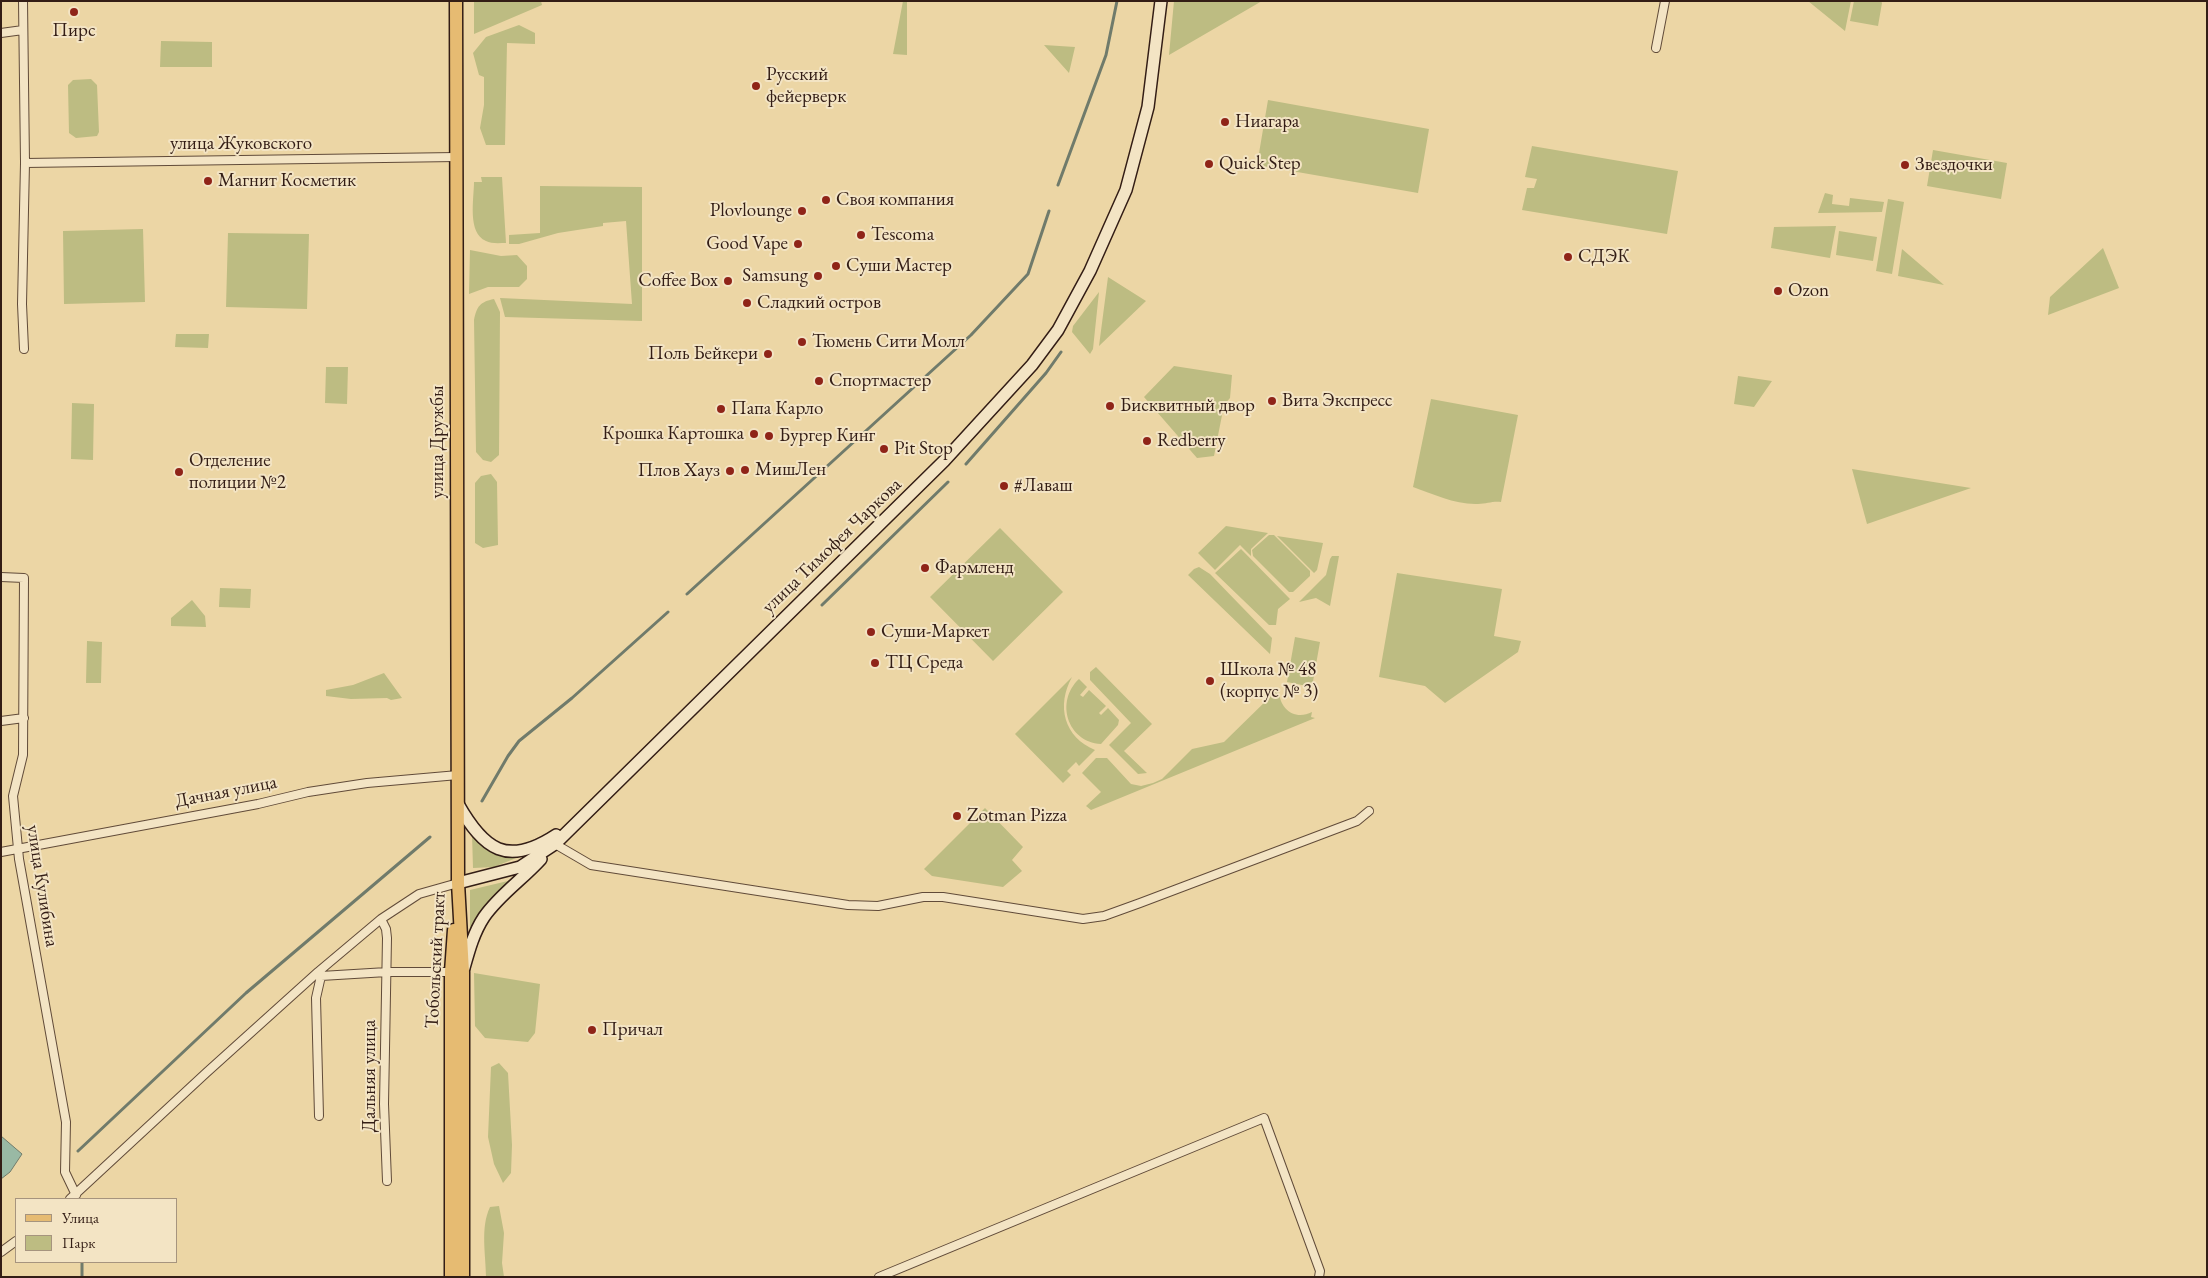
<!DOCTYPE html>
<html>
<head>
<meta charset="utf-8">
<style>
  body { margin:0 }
  #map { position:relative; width:2208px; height:1278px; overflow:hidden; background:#ecd6a5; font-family:"EB Garamond",serif }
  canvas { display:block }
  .frame { position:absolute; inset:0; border:2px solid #331d15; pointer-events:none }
  .legend { position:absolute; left:15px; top:1198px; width:162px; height:65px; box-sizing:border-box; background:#f3e4c4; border:1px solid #a6947e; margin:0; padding:6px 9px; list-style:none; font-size:15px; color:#331d15 }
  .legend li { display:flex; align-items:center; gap:10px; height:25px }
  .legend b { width:25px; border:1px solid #a6947e }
</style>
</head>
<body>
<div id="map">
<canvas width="2208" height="1278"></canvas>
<div class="frame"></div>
<ul class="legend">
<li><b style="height:6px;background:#e6bb72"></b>Улица</li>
<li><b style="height:14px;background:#bdbc82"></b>Парк</li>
</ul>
</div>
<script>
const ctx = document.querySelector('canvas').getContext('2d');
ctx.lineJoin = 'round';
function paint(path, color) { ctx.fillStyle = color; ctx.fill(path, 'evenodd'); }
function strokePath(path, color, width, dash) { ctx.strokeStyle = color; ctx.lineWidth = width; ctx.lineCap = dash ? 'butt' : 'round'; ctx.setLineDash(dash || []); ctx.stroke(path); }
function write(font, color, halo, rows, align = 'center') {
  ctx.font = font + ' "EB Garamond",serif'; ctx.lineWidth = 4; ctx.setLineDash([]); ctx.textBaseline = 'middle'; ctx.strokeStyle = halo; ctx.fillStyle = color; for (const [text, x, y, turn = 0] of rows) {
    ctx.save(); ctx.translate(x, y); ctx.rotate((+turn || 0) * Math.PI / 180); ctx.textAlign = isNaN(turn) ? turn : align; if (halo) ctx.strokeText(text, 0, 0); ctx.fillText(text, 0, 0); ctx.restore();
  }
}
paint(new Path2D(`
  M474,1H541L542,5L474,34Z
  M903,1H907V55L893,54Z
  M1174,1H1262L1169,55Z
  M1808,1H1851L1845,31Z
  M1854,1H1881L1882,3L1878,26L1850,21Z
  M519,25L535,33V44L507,43L505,145H486L480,128L484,105V77L479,75L473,53L486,37Z
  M161,41L212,42V67H160Z
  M1044,45L1075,47L1069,73Z
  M91,79L97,85L99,132L97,136L76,138L69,133L68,85L73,80Z
  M1268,100L1429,129L1418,193L1257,165Z
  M1532,146L1678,171L1667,234L1522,210L1527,188H1534L1537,179L1525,177Z
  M1933,150L2007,163L2001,199L1927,186Z
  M481,177H502L506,243C500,243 491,244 486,241C467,233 474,199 474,182H482Z
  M540,186L642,187V321L505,317L500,298L632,304L626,221L603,223V226L558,233L519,244H509V235L540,233Z
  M1825,193L1833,195L1832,204L1849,206L1850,198L1884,202L1882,212L1818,213Z
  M1888,199L1904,202L1892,274L1876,271Z
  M1836,226L1830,258L1771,248L1774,227Z
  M143,229L145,302L64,304L63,231Z
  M1839,231L1877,237L1873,261L1836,255Z
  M228,233L309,234L307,309L226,307Z
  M2103,248L2119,288L2048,315L2050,297Z
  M1902,249L1944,285L1898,276Z
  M470,250L501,256L517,255L527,266V279L519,287H488L469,294Z
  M1108,277L1146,301L1099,346Z
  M1099,292L1093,349L1090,354L1072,332L1073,326Z
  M494,299L500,312L499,455L491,462L483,460L476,452L474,320C477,306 480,302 494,299Z
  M176,334H209L208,348L175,347Z
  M1174,366L1232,375L1230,398L1224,405L1214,456L1197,458L1144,397Z
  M326,367H348L347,404L325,403Z
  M1738,376L1772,381L1754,407L1734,404Z
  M1431,399L1518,415L1501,502C1492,501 1487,504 1478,504C1456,505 1433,494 1413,487Z
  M72,403L94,404L93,460L71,459Z
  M1852,469L1971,488L1867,524Z
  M491,474L497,482L498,545L483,548L475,543V483L481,476Z
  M1226,526L1268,533L1251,549V556L1240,545L1215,570L1198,553Z
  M1000,528L1063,592L993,661L930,597Z
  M1269,535H1274L1310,571V576L1293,592H1289L1253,556L1252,550Z
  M1277,536L1323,543L1317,570L1314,573Z
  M1241,549L1290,599L1278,609L1276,625H1269L1215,573Z
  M1332,556H1339L1330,606L1316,598L1299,602L1326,575L1330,559Z
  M1199,567L1210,574L1272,638L1270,654L1188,575L1194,569Z
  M1397,573L1502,589L1494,636L1521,641L1518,652L1445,703L1425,686L1379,677Z
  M220,588L251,589L250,608L219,607Z
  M192,600L205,616L206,627L171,626V618Z
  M1295,637L1320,642L1312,687L1287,682Z
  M87,641L102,642L101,683H86Z
  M1096,667L1152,724L1124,751L1147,773L1138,774L1109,745L1131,723L1090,680V672Z
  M384,673L402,698L391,700L387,698L351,699L326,696V690L353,685Z
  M1072,677C1056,706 1064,737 1095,750L1079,766L1076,762L1067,771L1071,775L1063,783L1015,734Z
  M1079,679L1087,687L1080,695L1083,697L1089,690L1106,706L1099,713L1101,715L1108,708L1119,720L1118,725L1101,744C1067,742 1055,701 1079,679Z
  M1275,689L1279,690C1279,709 1295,721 1312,712L1311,717L1315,718L1091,810L1086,806L1101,792L1082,773L1096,758H1107L1131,784L1141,786L1153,783L1162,779L1192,749L1224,742L1272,695Z
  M985,808L1023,847L1012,860L1022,871L1003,887L932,876L924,869Z
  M472,834C490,853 501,852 526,854L494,867L473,868Z
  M512,880L470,936V890Z
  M474,973L540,984L535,1033L528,1042L485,1038L475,1026Z
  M499,1063L508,1073L512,1145L511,1173L503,1183L494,1164L488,1137L491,1067Z
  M499,1206L504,1233L502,1263L504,1277H486C486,1255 480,1228 490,1207Z`), '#bdbc82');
const water = new Path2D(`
  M1,1136L22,1154L10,1172L1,1179Z`);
paint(water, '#99b9a4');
strokePath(water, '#707b6b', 1);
strokePath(new Path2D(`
  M1058,185L1106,55L1117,1
  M966,464L1046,373L1061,352
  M687,594L971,335L1028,274L1049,211
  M822,605L948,482
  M482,801L508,756L519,741L572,698L668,612
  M78,1151L246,993L430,837
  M82,1277V1262`), '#707b6b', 3);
const minor = new Path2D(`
  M23,1L25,163L22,304L24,349
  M1,33L23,30
  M1656,48L1665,1
  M25,163L456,157
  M1,577L24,578L23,755L13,796L19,859L66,1122L65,1172L76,1195
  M1,721L24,718
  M555,844L591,865L848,905L878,906L923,897H943L1083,919L1104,916L1140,903L1357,821L1369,811
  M1,852L258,804L308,792L367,783L458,775
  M381,919L386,929L387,938L384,1104L387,1181
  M318,972L321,976L316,998L319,1116
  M321,976L387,972H451
  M70,1199L206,1073L318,972L381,919L419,894L458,883
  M1,1252L16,1241
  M879,1277L1264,1118L1320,1271L1319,1277`);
const secondary = new Path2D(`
  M458,804C484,850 507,867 556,835
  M458,883L520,867L555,844L944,461L1032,365L1058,330L1090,271L1126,190L1148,107L1161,1
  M464,968C469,950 474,932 484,917C499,895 523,879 541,859`);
const primary = new Path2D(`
  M456,1L458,883L463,972V1277
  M451,1277V972L454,930`);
strokePath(minor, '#614b39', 10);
strokePath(secondary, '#331d15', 14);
strokePath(primary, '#331d15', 15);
strokePath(minor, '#f3e4c4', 8);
strokePath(secondary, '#f3e4c4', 11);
strokePath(primary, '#e6bb72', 12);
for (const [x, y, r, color] of [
  [74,12,5,"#8f2418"],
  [756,86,5,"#8f2418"],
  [1225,122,5,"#8f2418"],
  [1209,164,5,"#8f2418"],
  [1905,165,5,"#8f2418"],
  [208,181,5,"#8f2418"],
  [826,200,5,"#8f2418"],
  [802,211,5,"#8f2418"],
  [861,235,5,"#8f2418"],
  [798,244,5,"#8f2418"],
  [1568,257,5,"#8f2418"],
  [836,266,5,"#8f2418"],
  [818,276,5,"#8f2418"],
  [728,281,5,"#8f2418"],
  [1778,291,5,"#8f2418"],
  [747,303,5,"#8f2418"],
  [802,342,5,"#8f2418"],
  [768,354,5,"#8f2418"],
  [819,381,5,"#8f2418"],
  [1272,401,5,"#8f2418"],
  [1110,406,5,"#8f2418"],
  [721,409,5,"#8f2418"],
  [754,434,5,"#8f2418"],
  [769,436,5,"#8f2418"],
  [1147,441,5,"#8f2418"],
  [884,449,5,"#8f2418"],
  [745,470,5,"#8f2418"],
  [730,471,5,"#8f2418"],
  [179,472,5,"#8f2418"],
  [1004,486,5,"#8f2418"],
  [925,568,5,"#8f2418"],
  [871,632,5,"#8f2418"],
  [875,663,5,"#8f2418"],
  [1210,681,5,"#8f2418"],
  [957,816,5,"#8f2418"],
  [592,1030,5,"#8f2418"]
]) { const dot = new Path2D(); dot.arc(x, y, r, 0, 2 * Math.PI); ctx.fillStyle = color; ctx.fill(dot); strokePath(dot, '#f3e4c4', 2); }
write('19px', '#331d15', '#f3e4c4', [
  ["Пирс",74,31,"center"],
  ["Русский",766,75],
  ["фейерверк",766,97],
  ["Ниагара",1235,122],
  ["Quick Step",1219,164],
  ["Звездочки",1915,165],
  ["Магнит Косметик",218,181],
  ["Своя компания",836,200],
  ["Plovlounge",792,211,"right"],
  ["Tescoma",871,235],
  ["Good Vape",788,244,"right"],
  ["СДЭК",1578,257],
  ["Суши Мастер",846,266],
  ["Samsung",808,276,"right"],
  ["Coffee Box",718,281,"right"],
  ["Ozon",1788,291],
  ["Сладкий остров",757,303],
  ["Тюмень Сити Молл",812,342],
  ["Поль Бейкери",758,354,"right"],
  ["Спортмастер",829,381],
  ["Вита Экспресс",1282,401],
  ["Бисквитный двор",1120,406],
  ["Папа Карло",731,409],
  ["Крошка Картошка",744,434,"right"],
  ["Бургер Кинг",779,436],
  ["Redberry",1157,441],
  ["Pit Stop",894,449],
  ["Отделение",189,461],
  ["полиции №2",189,483],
  ["МишЛен",755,470],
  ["Плов Хауз",720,471,"right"],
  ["#Лаваш",1014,486],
  ["Фармленд",935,568],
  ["Суши-Маркет",881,632],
  ["ТЦ Среда",885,663],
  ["Школа № 48",1220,670],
  ["(корпус № 3)",1220,692],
  ["Zotman Pizza",967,816],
  ["Причал",602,1030]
], 'left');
write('19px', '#331d15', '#f3e4c4', [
  ["улица Жуковского",241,144],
  ["улица Дружбы",438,442,-90],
  ["улица Тимофея Чаркова",832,546,-44],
  ["Дачная улица",226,792,-11],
  ["улица Кулибина",42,886,81],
  ["Тобольский тракт",436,960,-87],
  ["Дальняя улица",370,1076,-90]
]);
</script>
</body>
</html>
